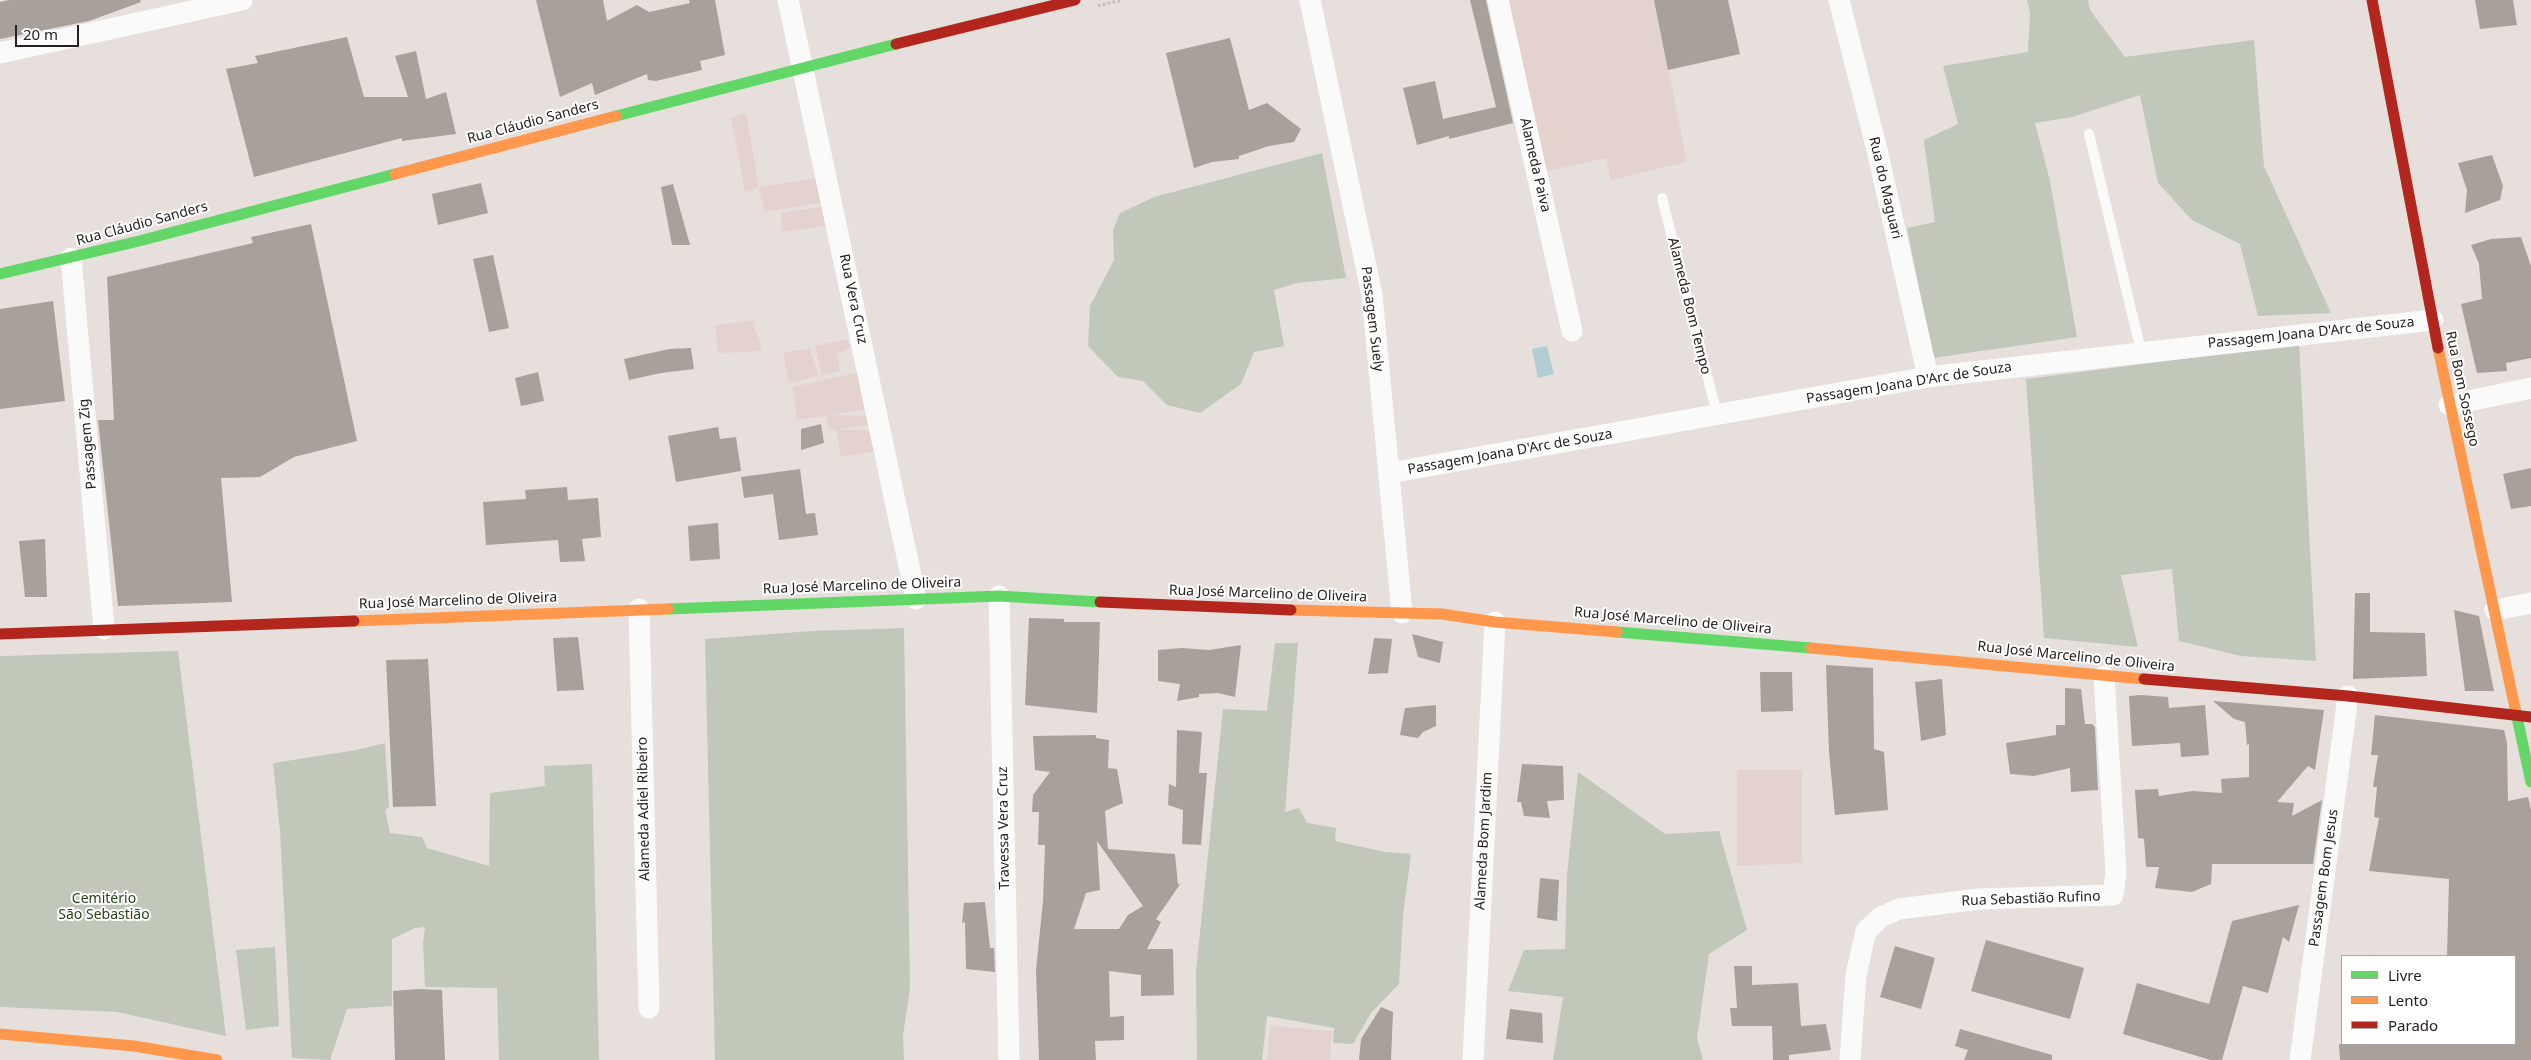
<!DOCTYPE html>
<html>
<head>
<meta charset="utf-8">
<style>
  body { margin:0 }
  #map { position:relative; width:2531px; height:1060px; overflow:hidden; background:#e6dfdc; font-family:"Noto Sans",sans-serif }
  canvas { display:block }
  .legend { position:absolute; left:2341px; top:955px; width:175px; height:90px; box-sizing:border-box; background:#fff; border:1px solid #a8a6a5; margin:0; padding:6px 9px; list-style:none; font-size:15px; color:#26211f }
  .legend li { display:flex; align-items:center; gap:10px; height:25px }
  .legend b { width:25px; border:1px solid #a8a6a5 }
  .scale { position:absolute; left:15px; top:25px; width:64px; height:22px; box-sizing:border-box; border:2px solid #26211f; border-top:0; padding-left:6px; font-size:15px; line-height:18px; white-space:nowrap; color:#26211f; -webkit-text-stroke:4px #fff; paint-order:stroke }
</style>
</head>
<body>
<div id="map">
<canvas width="2531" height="1060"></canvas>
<ul class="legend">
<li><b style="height:6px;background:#63d668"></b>Livre</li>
<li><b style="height:6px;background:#ff974d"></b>Lento</li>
<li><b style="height:6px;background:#b3261e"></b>Parado</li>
</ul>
<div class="scale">20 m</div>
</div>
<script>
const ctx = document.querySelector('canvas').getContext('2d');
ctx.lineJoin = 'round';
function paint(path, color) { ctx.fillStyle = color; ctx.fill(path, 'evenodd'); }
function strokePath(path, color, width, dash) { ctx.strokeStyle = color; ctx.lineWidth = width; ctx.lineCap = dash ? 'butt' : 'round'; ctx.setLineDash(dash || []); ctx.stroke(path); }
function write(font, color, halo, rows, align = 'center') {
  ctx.font = font + ' "Noto Sans",sans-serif'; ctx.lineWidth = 4; ctx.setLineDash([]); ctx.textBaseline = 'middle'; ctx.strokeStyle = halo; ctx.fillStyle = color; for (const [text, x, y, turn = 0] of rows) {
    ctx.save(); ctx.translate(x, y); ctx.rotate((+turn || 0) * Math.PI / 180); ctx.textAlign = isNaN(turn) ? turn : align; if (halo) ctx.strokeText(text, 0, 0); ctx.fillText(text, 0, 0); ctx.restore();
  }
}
paint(new Path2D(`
  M1507,0H1655L1687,162L1611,180L1606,158L1543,172Z
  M746,113L759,187L817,178L820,203L765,212L759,187L745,192L731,118Z
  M826,206L830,225L782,232L781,213Z
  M753,320L762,351L718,353L715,326Z
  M847,339L851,348L837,353L840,371L822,375L815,346Z
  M810,348L818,376L789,383L783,353Z
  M864,371L870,408L830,415L876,416V424L840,429L874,431L878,451L841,457L836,429L829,430L826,416L797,420L793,387Z
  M1737,770H1802V863L1737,866Z
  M1270,1026L1332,1031L1330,1060H1267Z`), '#e4d2cf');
paint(new Path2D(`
  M2027,0H2088L2090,10L2125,57L2254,40L2264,166L2331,313L2258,316L2240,244L2192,220L2158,183L2140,95L2072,117L2035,123L2050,181L2077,337L1933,358L1907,228L1935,222L1924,140L1958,124L1943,66L2028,52L2030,13Z
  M1322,153L1346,278L1297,283L1274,290L1284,346L1254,352L1241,384L1200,413L1167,405L1143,381L1118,377L1088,346L1090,306L1114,260L1113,230L1120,213L1154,197Z
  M2299,344L2316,661L2241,656L2179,641L2172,569L2121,575L2138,647L2044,638L2026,379Z
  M904,628L910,988L903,1035L904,1060H715L705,639L812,631Z
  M1275,643H1298L1285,812L1299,808L1307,823L1336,828L1335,841L1385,852L1411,854L1403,915L1399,984L1371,1013L1353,1044L1333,1043L1334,1028L1267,1016L1262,1060H1197L1196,971L1223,709L1267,711Z
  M178,651L226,1036L117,1012L0,1007V656Z
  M385,743L389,807L385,810L390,833L422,837L427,848L489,866L490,793L545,786L544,766L592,764L599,1060H499L497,988L425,987L423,943L425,927L415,928L392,939V1006L347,1009L330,1060L292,1058L280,831L273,763L357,750Z
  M1578,772L1665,834L1719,831L1747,930L1709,954L1697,1038L1703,1060H1553L1563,997L1508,991L1524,950L1565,949L1567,874Z
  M275,947L279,1026L246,1030L236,950Z`), '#c1c8b9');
paint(new Path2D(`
  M1547,346L1554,374L1538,378L1532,349Z`), '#b3ced3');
paint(new Path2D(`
  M9,0H140L141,2L89,21L0,39V2Z
  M536,0H603L607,21L637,5L649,12L690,3L689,0H715L725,55L700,61L702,70L656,81L648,80L647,74L595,95L592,83L560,97Z
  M1470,0H1486L1513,123L1449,139V136L1417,145L1403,88L1435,81L1443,119L1496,107Z
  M1654,0H1728L1740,54L1668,70Z
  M2475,0H2513L2517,25L2480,29Z
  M347,37L364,97H408L395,56L416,51L426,99L446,92L456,134L402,141V138L254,177L226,69L258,63L255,56Z
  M1230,38L1249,110L1267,103L1301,129L1294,142L1269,146L1239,156V159L1212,162L1194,168L1166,53Z
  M2492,155L2503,186L2500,200L2465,213L2467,190L2458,163Z
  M481,183L488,213L438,225L432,194Z
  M673,184L690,245H672L661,187Z
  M311,224L357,441L294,457L260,477L221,478L232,602L118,606L98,420H114L107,277L253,243L251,237Z
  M2521,237L2531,266V358L2506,363L2507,371L2477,373L2461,304L2482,299L2479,264L2471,245L2491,239Z
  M493,255L509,328L489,332L473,259Z
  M53,301L65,401L0,409V309Z
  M691,348L694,369L661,373L629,380L624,359L669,349Z
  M538,372L544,401L521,406L515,378Z
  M821,424L824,443L801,450V429Z
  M718,427L720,439L736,437L741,471L676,482L668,436Z
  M2531,468V506L2511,509L2503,474Z
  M800,469L806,514L815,513L818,535L779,540L773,494L744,498L741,477Z
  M567,487L568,500L598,498L601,537L582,539L585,561L560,562L558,540L486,545L483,502L526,499L525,490Z
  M718,523L720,559L690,561L688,526Z
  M45,539L47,597H25L19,541Z
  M2355,593H2370V632L2425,633L2427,676L2353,679Z
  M2454,610L2479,616L2494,691H2465Z
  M1029,618L1064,619V622H1100L1097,713L1025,705Z
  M1412,634L1443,642L1440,663L1418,657Z
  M578,637L584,690L557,691L553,638Z
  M1374,638L1392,639L1388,673L1368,674Z
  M1241,645L1235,697L1218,693L1199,694V697L1177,701L1180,684L1158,681V650L1182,648L1209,650Z
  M428,659L436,806L393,807L386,660Z
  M1826,665L1873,668L1874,749L1884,752L1888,810L1835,815L1829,752Z
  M1760,672H1792L1793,711L1761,712Z
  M1942,679L1946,735L1921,741L1915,682Z
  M2065,688L2081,689L2085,724H2092L2095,727L2098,790L2071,792L2070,768L2034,776L2010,774L2006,743L2056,735V725H2065Z
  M2141,695L2168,697L2169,708L2205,705L2209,755L2181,757L2180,743L2132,746L2129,696Z
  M2213,701L2324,710L2315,770L2308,766L2277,802L2294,803L2292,816L2322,800L2313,864H2212L2211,884L2192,892L2155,888L2159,867H2146L2144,839L2138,838L2135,790L2158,789L2159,796L2193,791L2222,793L2221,779L2249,777V744L2247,745L2245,722L2234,719Z
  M1436,705V726L1423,732L1418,738L1400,735L1405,708Z
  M2375,715L2504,730L2507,743L2508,801L2528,797L2531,810V1060H2340L2339,1044H2515V956H2447L2449,879L2369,871L2379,818L2374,817L2377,787H2373L2378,755H2371Z
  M1177,730L1202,732L1199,773H1207L1201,845L1182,844L1183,810L1168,805L1169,784L1176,787Z
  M1096,735V738L1109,740L1108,768L1117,769L1123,803L1105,811L1108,849L1175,854L1178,885L1181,883L1156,919L1161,922L1147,949H1173L1174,995L1141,996V975L1109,971L1110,1017L1124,1016V1040L1095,1041L1096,1060H1039L1036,970L1043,901L1045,845H1038L1039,812H1032L1033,795L1050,772L1035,770L1033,736ZM1097,841L1143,906L1128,915L1119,929H1074L1086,893L1100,890Z
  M1522,764L1563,766L1564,800L1547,801L1550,818L1524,816L1521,802H1517Z
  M1540,878L1559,880L1557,921L1537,918Z
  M985,902L990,948H994L995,972L966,969L965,922L962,923L964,903Z
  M2299,905L2289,942L2283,937L2268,993L2243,986L2222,1060H2211L2123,1034L2137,983L2209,1004L2232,921Z
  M1986,940L2084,968L2070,1019L1971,991Z
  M1895,946L1935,958L1921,1009L1880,997Z
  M1734,966H1752V985L1798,983L1801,1026L1826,1024L1831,1050L1789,1055V1060H1773L1772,1026H1732L1730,1008H1737Z
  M418,989L442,990L445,1060H395L393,991Z
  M1381,1007L1393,1012L1391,1060H1359L1361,1039Z
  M1510,1009L1542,1013L1543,1043L1506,1039Z
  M1960,1029L2052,1055V1060H1964L1968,1050L1955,1046Z`), '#a8a09b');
strokePath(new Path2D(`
  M1098,6L1122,0`), '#c1bebc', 3, [2.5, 2.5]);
strokePath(new Path2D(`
  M2089,134L2141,351
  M1662,198L1717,414`), '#fbfafa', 10);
strokePath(new Path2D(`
  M788,0L916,599
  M1310,0L1372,295L1402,613
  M1498,0L1572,331
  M1839,0L1878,154L1928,377
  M0,53L242,0
  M71,258L104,629
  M2449,405L2531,388
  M1389,473L1928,377L2433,320
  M999,596L1009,1060
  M639,609L649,1008
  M2495,610L2531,603
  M1473,1060L1495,622
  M1850,1060L1856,975L1866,931L1881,917L1899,909L1979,899L2113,895L2116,872L2104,676
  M2300,1060L2348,696`), '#fbfafa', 21);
strokePath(new Path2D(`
  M616,116L896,44
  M0,274L139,241L395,174
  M668,609L999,596L1100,602
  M1617,632L1811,648
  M2515,708L2531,782`), '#63d668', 11);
strokePath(new Path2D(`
  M395,174L616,116
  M2438,348L2515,708
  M1291,610L1442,614L1495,622L1617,632
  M354,621L668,609
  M1811,648L2144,679
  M0,1034L134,1046L217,1060`), '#ff974d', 11);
strokePath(new Path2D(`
  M2372,0L2438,348
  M896,44L1075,0
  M1100,602L1291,610
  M0,634L354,621
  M2144,679L2348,696L2531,717`), '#b3261e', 11);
write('14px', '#26211f', '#fff', [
  ["Rua Cláudio Sanders",533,122,-15],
  ["Alameda Paiva",1535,165,77],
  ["Rua do Maguari",1885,188,77],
  ["Rua Cláudio Sanders",142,224,-15],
  ["Rua Vera Cruz",853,299,78],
  ["Alameda Bom Tempo",1689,306,76],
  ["Passagem Suely",1372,319,83],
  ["Passagem Joana D'Arc de Souza",2311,333,-6],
  ["Passagem Joana D'Arc de Souza",1909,383,-9],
  ["Rua Bom Sossego",2462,389,78],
  ["Passagem Zig",88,444,-95],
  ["Passagem Joana D'Arc de Souza",1510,452,-10],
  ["Rua José Marcelino de Oliveira",862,586,-2],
  ["Rua José Marcelino de Oliveira",1268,594,2],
  ["Rua José Marcelino de Oliveira",458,601,-2],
  ["Rua José Marcelino de Oliveira",1673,621,5],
  ["Rua José Marcelino de Oliveira",2076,657,6],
  ["Alameda Adiel Ribeiro",644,809,-91],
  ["Travessa Vera Cruz",1004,828,-91],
  ["Alameda Bom Jardim",1484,841,-87],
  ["Passagem Bom Jesus",2324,878,-82],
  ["Rua Sebastião Rufino",2031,899,-2]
]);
write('14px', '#274419', '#fff', [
  ["Cemitério",104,899],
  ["São Sebastião",104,915]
]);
</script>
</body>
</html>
